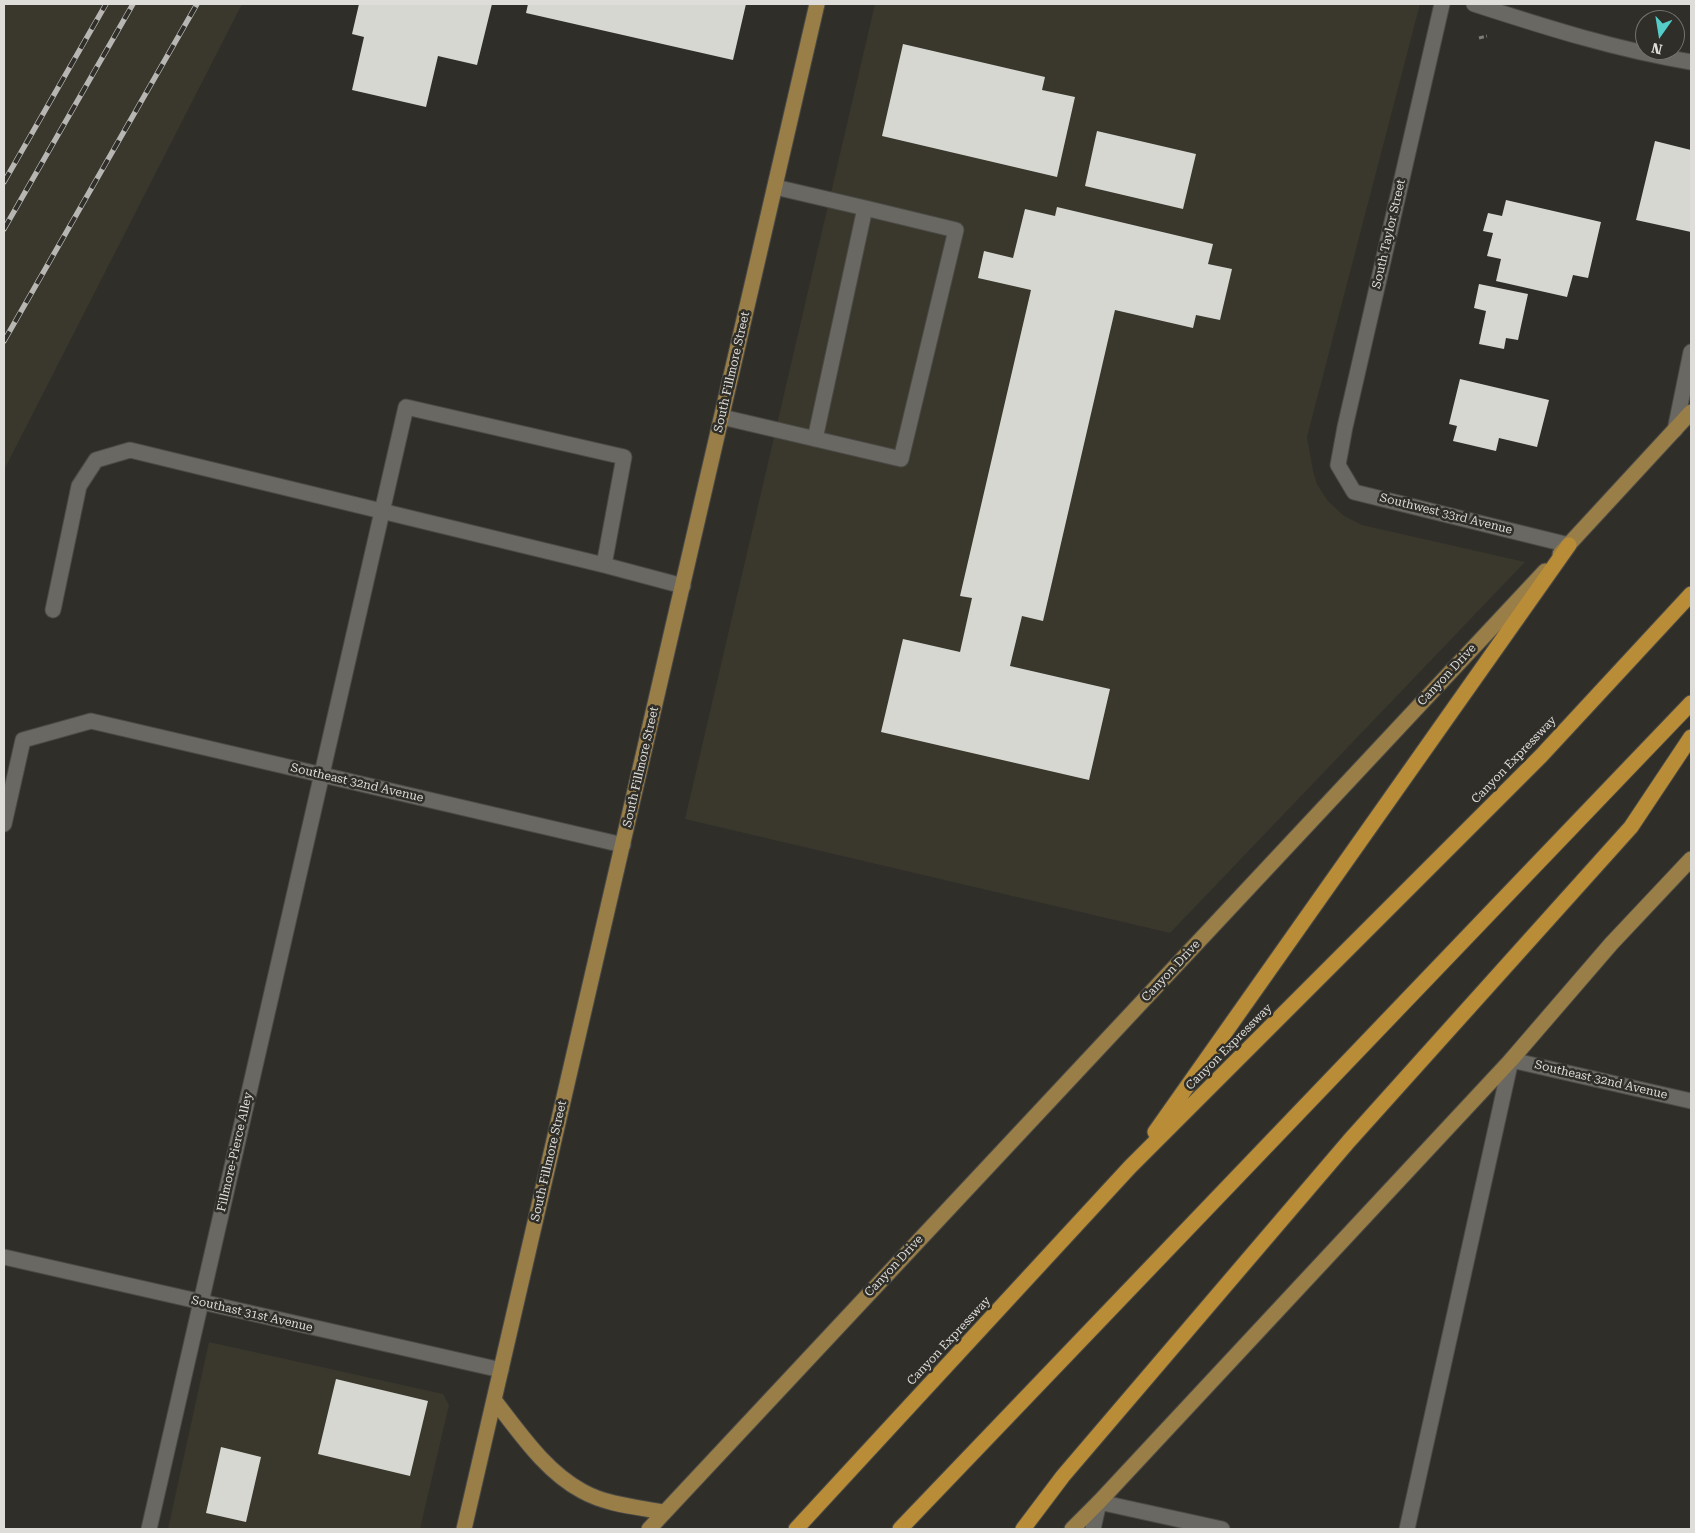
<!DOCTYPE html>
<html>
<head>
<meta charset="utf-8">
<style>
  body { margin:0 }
  #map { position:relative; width:1695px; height:1533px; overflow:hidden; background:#2f2e29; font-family:"Roboto Serif",serif }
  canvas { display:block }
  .frame { position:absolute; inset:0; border:5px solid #deddda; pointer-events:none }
  .north { position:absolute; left:1635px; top:10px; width:50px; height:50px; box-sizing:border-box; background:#2f2e29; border:1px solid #757470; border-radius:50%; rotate:193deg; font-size:14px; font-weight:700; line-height:20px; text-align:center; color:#deddda }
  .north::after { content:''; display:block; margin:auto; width:18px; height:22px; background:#54cdc8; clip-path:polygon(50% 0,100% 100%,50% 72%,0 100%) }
</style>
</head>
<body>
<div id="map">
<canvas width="1695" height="1533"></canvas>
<div class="frame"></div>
<div class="north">N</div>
</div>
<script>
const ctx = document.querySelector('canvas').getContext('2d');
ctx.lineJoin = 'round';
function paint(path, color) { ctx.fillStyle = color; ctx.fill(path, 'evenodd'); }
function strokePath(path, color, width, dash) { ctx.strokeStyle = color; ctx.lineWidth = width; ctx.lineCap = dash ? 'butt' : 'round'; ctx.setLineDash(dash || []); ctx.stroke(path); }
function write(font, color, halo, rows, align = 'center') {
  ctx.font = font + ' "Roboto Serif",serif'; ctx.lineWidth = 5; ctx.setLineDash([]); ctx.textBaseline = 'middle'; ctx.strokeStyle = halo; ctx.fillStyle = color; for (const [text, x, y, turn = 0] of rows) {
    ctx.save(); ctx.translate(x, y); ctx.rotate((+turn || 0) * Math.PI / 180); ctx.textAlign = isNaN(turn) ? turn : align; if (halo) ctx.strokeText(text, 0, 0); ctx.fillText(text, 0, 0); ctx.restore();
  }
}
paint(new Path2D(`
  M4,4H242L4,470Z
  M875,4H1420L1307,437L1313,471L1317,484L1327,500L1344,516L1362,525L1525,562L1170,933L685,819Z
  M209,1342L443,1394L449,1405L420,1529H168Z`), '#3a382d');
paint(new Path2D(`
  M359,4H492L477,65L438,56L426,107L352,90L364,37L352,34Z
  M528,4H746L733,60L526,13Z
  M903,44L1045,77L1042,90L1075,97L1057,177L882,136Z
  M1097,131L1196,154L1183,209L1085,186Z
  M1655,141L1691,150V232L1636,220Z
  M1506,200L1601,222L1588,278L1573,275L1567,297L1496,281L1501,259L1487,256L1493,233L1483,231L1488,213L1502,216Z
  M1057,207L1213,244L1208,264L1232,269L1220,320L1196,315L1193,328L1115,310L1043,621L1022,616L1010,666L1110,689L1089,780L881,732L903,639L960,652L972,598L960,596L1031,290L978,278L984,251L1013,258L1025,209L1055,216Z
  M1479,284L1528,294L1518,340L1506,338L1504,349L1479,344L1486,311L1474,308Z
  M1460,379L1549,400L1537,447L1499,438L1496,451L1453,441L1457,426L1449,424Z
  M336,1379L428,1401L410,1476L318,1454Z
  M221,1447L261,1457L246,1522L206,1513Z`), '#d6d7d1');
const minor = new Path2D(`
  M1442,4L1345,427L1338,465L1354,492L1569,545
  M1474,4C1545,27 1617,50 1691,62
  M775,187L865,208
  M722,417L901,459L956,230L865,208L815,439
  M1675,430L1691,352
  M53,610L79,486L96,460L130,450L604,565L683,586
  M4,824L23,740L91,721L623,845
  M4,1257L501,1370
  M149,1529C232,1154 323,782 406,407L624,457L604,565
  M1093,1529L1099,1502L1222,1529
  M1407,1529L1511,1060L1691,1101`);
const major = new Path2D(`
  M1560,554L1691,412
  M494,1400C520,1433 545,1471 582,1491C607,1505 637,1507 664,1512
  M464,1529L817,4
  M649,1529L1545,571
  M1072,1529L1099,1502L1511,1060L1611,944L1691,859`);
const highway = new Path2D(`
  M1155,1132L1569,545
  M796,1529L1130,1167L1541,756L1691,594
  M900,1529L1691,703
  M1023,1529L1063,1476L1349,1141L1631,827L1691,737`);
strokePath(minor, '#4b4a46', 17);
strokePath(major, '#4b4a46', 17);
strokePath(highway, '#4b4a46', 17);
strokePath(new Path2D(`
  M1479,38L1487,36`), '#7d7c77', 3, [5, 2.5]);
strokePath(minor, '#696862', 15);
strokePath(major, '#997e48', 15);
strokePath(highway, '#b98c37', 15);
const rail = new Path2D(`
  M4,182L106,4
  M4,229L133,4
  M4,341L197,4`);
strokePath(rail, '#b7b6b3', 5.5);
strokePath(rail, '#2f2e29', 4, [11]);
write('12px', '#deddda', '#2f2e29', [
  ["South Taylor Street",1389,234,-77],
  ["South Fillmore Street",732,372,-77],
  ["Southwest 33rd Avenue",1446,514,14],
  ["Canyon Drive",1447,675,-47],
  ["Canyon Expressway",1514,760,-46],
  ["South Fillmore Street",641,767,-77],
  ["Southeast 32nd Avenue",357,783,13],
  ["Canyon Drive",1171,971,-47],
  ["Canyon Expressway",1229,1047,-45],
  ["Southeast 32nd Avenue",1601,1080,13],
  ["Fillmore-Pierce Alley",235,1152,-77],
  ["South Fillmore Street",549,1161,-77],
  ["Canyon Drive",894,1266,-47],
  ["Southast 31st Avenue",252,1314,13],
  ["Canyon Expressway",949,1341,-47]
]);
</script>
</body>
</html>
